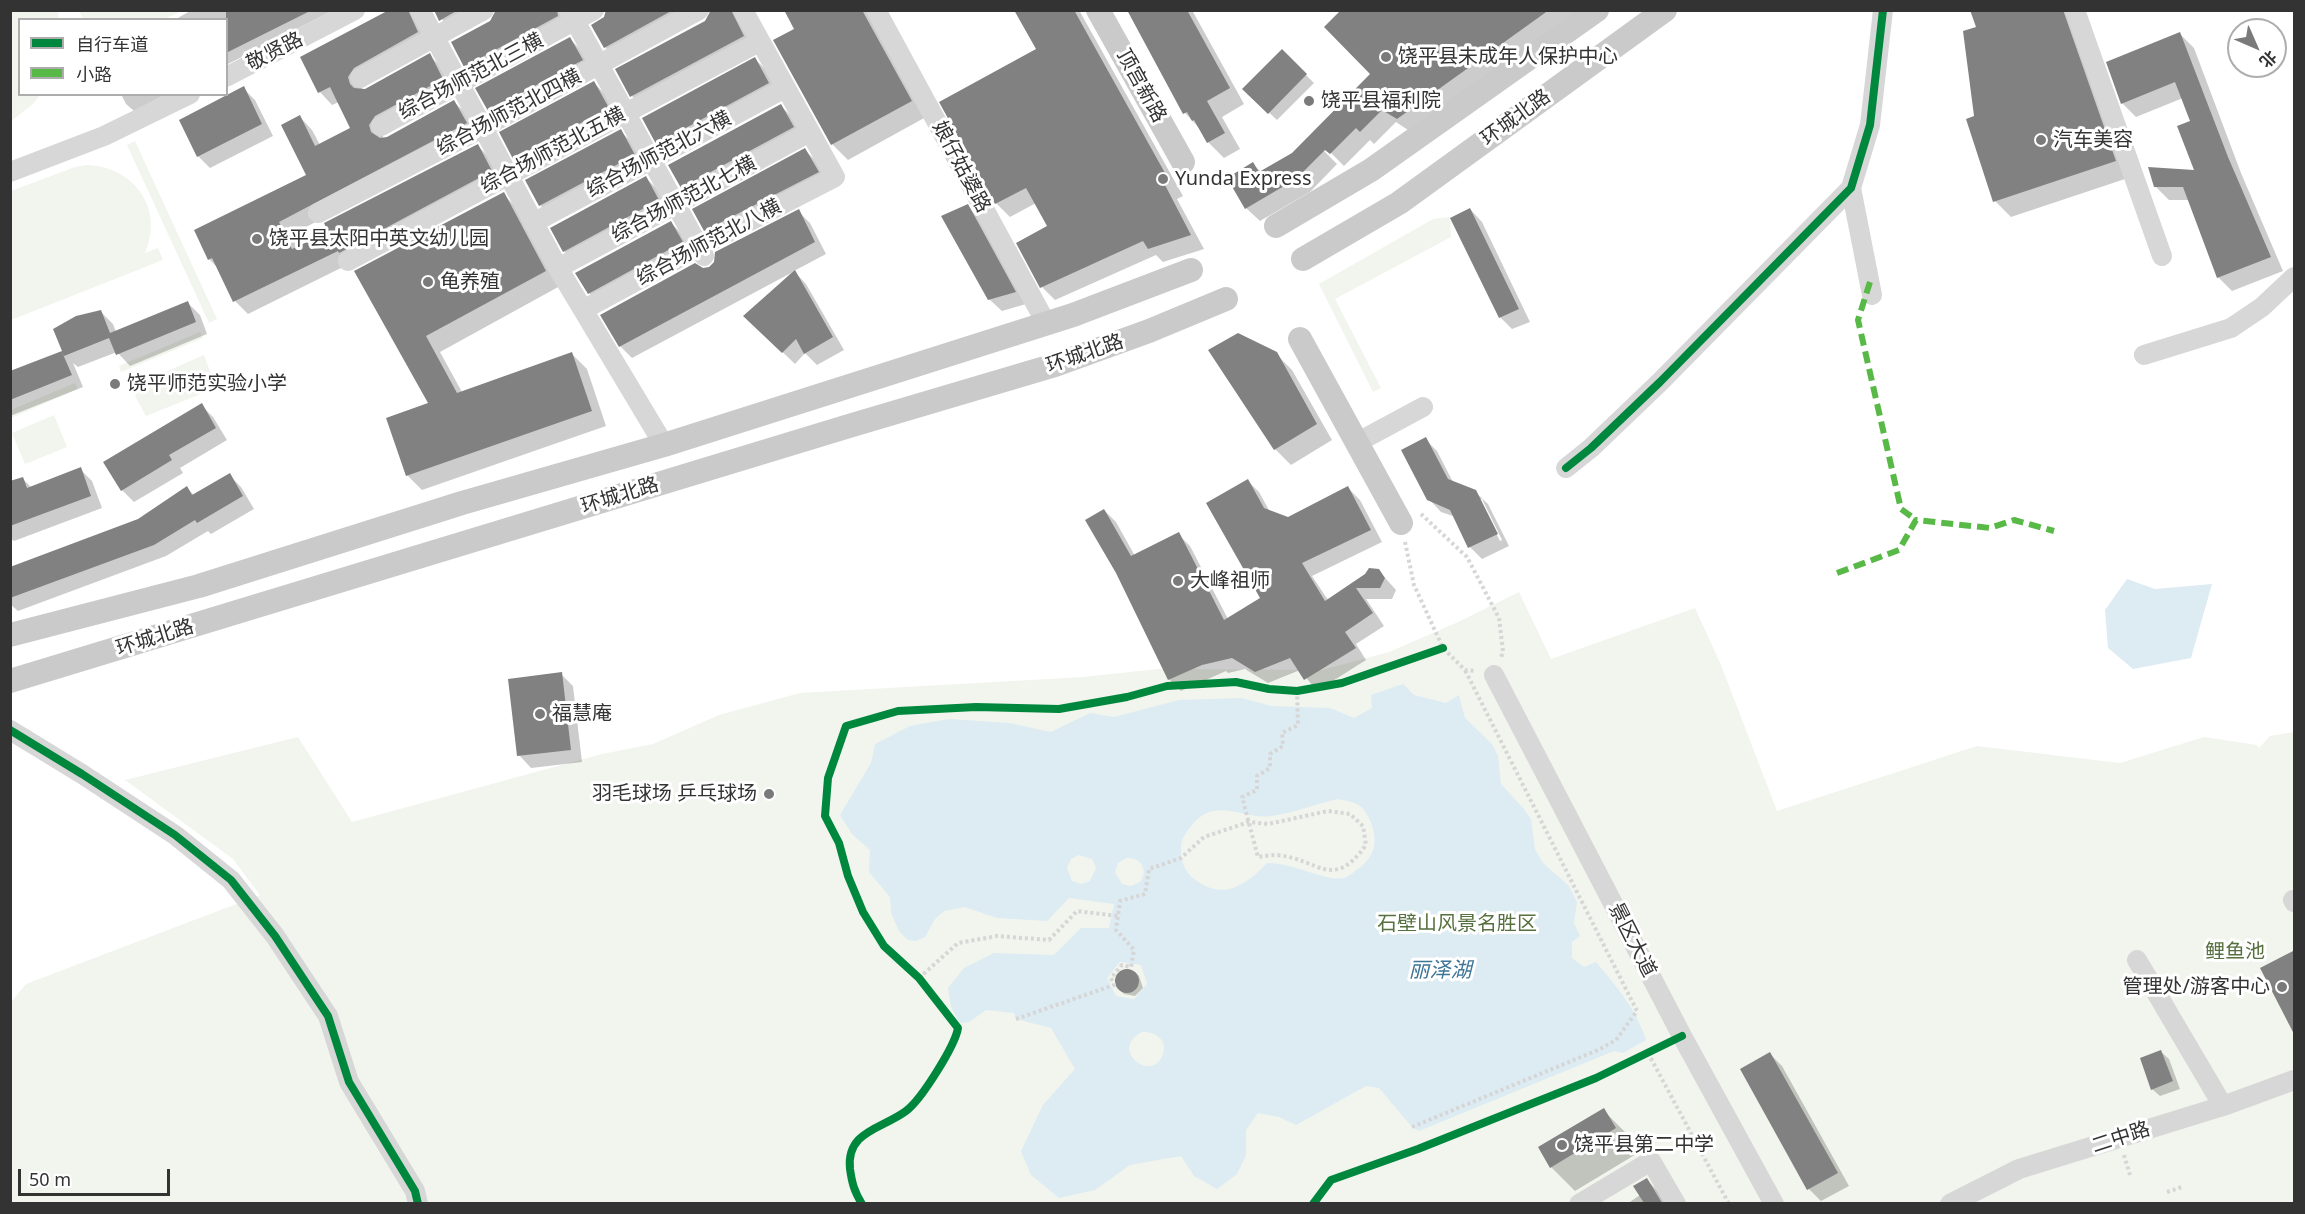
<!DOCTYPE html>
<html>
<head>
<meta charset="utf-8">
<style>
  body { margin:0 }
  #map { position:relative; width:2305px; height:1214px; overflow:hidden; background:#fff; font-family:"Noto Sans","Noto Sans SC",sans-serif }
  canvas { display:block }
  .frame { position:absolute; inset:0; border:12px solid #333; pointer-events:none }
  .legend { position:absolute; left:18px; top:18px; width:210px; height:78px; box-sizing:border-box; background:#fff; border:2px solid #adadad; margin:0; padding:8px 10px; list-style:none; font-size:18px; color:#333 }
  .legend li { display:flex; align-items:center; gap:12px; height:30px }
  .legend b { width:30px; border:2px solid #adadad }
  .north { position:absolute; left:2227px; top:18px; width:60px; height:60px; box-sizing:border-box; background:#fff; border:2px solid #adadad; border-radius:50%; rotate:135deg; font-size:16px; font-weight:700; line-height:24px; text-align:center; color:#333 }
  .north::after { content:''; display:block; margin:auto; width:21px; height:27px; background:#7a7a7a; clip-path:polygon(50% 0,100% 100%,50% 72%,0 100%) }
  .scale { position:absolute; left:18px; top:1169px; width:152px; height:27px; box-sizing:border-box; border:3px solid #333; border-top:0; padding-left:8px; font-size:18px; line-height:21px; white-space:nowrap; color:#333; -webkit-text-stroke:4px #fff; paint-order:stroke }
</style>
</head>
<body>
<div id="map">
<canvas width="2305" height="1214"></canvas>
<div class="frame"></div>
<ul class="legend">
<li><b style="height:8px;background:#00873e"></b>自行车道</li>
<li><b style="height:8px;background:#58b947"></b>小路</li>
</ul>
<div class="north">北</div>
<div class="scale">50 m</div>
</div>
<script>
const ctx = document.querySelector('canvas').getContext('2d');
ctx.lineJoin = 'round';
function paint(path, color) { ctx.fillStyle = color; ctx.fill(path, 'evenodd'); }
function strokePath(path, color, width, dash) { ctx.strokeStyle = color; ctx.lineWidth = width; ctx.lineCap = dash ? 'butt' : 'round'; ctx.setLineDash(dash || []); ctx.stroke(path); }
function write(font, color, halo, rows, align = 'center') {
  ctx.font = font + ' "Noto Sans","Noto Sans SC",sans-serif'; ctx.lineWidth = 6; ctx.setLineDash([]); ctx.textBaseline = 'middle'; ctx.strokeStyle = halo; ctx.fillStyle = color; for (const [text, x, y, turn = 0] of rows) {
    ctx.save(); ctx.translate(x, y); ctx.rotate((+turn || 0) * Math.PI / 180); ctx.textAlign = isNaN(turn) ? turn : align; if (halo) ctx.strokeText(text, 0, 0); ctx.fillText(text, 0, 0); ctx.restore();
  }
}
paint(new Path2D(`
  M10,11H58L59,19L20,20V94L40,95L33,104L11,121Z
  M79,11H182L164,19H83Z
  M135,141L217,319L209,323L127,145Z
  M86,165C133,166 165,208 145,253L158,248L163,260L11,320V191L75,167Z
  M1450,217L1451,237L1335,299L1381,388L1373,392L1319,284L1433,219Z
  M200,332L203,338L121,372L119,366Z
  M204,355L216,388L146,416L135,396L149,379Z
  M75,383L78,389L11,418V410Z
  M54,415L67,447L25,464L12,433Z
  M1519,592L1551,659L1695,608L1721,665L1777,811L1977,746L2120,763L2204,737L2257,745L2259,748L2270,736L2294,732V1203L11,1204V1002L26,984L260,895L233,859L125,780L298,737L352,822L602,754L653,744L719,715L800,693L1083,677L1158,669L1322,670L1389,652L1456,623Z`), '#f1f5ed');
paint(new Path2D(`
  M2127,579L2155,589L2212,584L2191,658L2133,669L2108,648L2105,610Z
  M1403,684L1414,695L1446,703L1459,695L1465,718L1492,744L1498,756L1501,784L1523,808L1531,819L1535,849L1543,863L1569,886L1577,902L1574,923L1580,936L1572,942V958L1584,967L1596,962C1616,986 1637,1010 1646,1040L1623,1053L1614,1051L1419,1131L1412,1127L1379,1088L1366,1086L1296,1125L1279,1117L1258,1113L1246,1130V1155L1237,1174L1217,1189L1194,1176L1181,1156L1130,1165L1095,1190L1059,1198L1031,1175L1021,1151L1043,1105L1075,1069L1051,1028L1016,1019L1014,1013L986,1010L969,1022L960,1023L951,1007L948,988L964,968L994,953L1054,955L1081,928H1109L1114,904L1069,898L1047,921L997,918L965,907L944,911L935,919L925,937L916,941L908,940L899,931L891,913L890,897L869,872L870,850L852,834L840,815L871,763L875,744L910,726L949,719L1009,723L1051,732L1090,713L1114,717L1179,700L1242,698L1271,706L1330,708L1354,718L1372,708L1371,695ZM1338,799C1346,801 1353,801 1360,806C1371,815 1379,840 1372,853C1369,859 1362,867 1356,870C1353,873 1348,877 1344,878C1327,882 1291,862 1267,863C1249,882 1227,900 1200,883C1187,875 1181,866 1181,850C1181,839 1184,835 1191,826C1215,795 1242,820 1272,816C1294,813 1315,804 1338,799ZM1079,855L1092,859L1096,868L1090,881L1081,884L1072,881L1067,868L1071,859ZM1126,858C1141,857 1149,870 1140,882L1131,886L1122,884L1115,872L1118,863ZM1120,962L1141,965L1147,984L1134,999L1116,996L1107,978ZM1142,1032C1155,1031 1168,1040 1163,1054C1152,1085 1108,1049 1142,1032Z`), '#ddebf3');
paint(new Path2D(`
  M192,10H334L226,65V20H174Z
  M391,10H740L756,50L644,109L632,96L706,21L712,11L618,60L605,47L606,11L478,79L465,66L497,12H492L453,33L436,12L428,11L430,45L362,85V90H366L429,55L442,68L455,92L383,133V138H387L454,102L467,114L478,136L291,235L298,248L330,232L478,146L490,158L504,184L351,263L248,314L235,301L219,269L209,259L196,231L308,175L300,117L312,130L320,145L352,129L339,102L332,105L320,92L302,58Z
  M830,10H867L926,117L848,160L832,144L775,41Z
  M1016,10H1079L1183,196L1177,199L1204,249L1163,262L1156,255L1055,300L1042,287L1049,227L1036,203L1010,217L996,203L941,102L1038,49Z
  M1128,10H1192L1244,104L1222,117L1240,149L1224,158L1208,142L1200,129L1185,113Z
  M1343,10H1580L1411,132L1396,122L1374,144L1370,140L1344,166L1321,143L1319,146L1337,164L1310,192L1260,221L1246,208L1253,164L1262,173L1293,154L1372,74Z
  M1973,10H2074L2131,177L2011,217L1995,201L1976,117L1977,28Z
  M2180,34L2194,48L2241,173L2283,271L2232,291L2218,277L2190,200H2169L2155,186L2196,172L2192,122L2183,98L2136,117L2122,103Z
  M570,39L582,51L594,72L501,122L489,110Z
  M1282,51L1314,83L1277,120L1244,89Z
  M755,59L767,71L780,95L669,155L657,143Z
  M594,83L606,95L620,121L527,170L515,158L501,133Z
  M243,88L255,100L273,136L210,168L198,156Z
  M121,94H167L134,111L126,104Z
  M781,106L793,118L805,139L694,199L682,187Z
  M620,131L633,143L646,167L552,217L540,205Z
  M805,150L817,162L829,184L717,242L705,230Z
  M646,178L658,190L670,212L576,263L564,251Z
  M503,194L518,209L560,286L440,352L462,392L572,354L587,369L606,426L422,490L407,475L430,404L356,272Z
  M967,206L979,218L1026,304L1002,311L989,299Z
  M1470,209L1482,222L1530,322L1512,329L1500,317Z
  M798,211L810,223L826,254L794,271L806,284L844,350L817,365L805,353L795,364L745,316L791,273L632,358L620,346L703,269L710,268Z
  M671,223L683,235L694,255L601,305L589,293Z
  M188,303L200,315L207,334L130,366L117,352L78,367L73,363L83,387L10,416V373L64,351L101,312L113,324L116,332Z
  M1276,354L1292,370L1332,440L1291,465L1275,449Z
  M201,405L213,417L227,440L180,468L183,473L134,502L122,490L105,463Z
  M1425,439L1437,451L1454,484L1475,492L1488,504L1509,546L1482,559L1470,547L1456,517L1441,512L1429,499ZM1479,499H1482L1502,540L1500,541Z
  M80,469L92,481L102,508L14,541L10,538V483L22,478L31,487Z
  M229,475L241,487L254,509L211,534L208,531L166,556L18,611L10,604V569L139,520L187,488L195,496Z
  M1248,481L1259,492L1270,512L1288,519L1348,488L1360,500L1382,542L1312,576L1328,600L1378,570L1396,590L1392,599H1366L1384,626L1356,644L1366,660L1317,691L1300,670L1268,683L1245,669L1228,673L1226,671L1181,691L1169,679L1104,510L1116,522L1135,556L1178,534L1190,546L1228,619L1262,598Z
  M561,674L573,686L582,762L531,768L519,755Z
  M1123,970L1135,972L1139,976L1143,988L1135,996L1124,994L1120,990L1116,979Z
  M2161,1052L2169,1059L2180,1089L2160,1096L2152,1089Z
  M1770,1054L1782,1066L1849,1186L1821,1201L1809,1189L1742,1070Z
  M1603,1110L1627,1134L1638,1153L1575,1191L1551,1167Z
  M1646,1179L1670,1204H1627L1640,1195Z`), '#0003');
paint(new Path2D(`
  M226,10H312L226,53Z
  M389,10H408L418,32L354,68L348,77L350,84L354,88L365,89L430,53L443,79L375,116L369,125L371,132L380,138L387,137L454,100L467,123L279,222L292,249L328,232L324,223L478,144L492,171L339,253L338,251L233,302L212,258L208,260L194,230L306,175L281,125L300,115L315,146L350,128L330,87L318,93L300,57Z
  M434,10H458L439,21Z
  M496,10H557L558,16L464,67L451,42L490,21Z
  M606,10H673L604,48L591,25L604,17Z
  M711,10H731L744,36L630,97L615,69L705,21Z
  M784,10H862L912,101L831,145L773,40L794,29Z
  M1014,10H1074L1170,182L1165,185L1191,235L1148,249L1143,241L1040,288L1016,243L1047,226L1026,188L995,204L939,102L1036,49Z
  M1127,10H1187L1230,88L1207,101L1225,133L1207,143L1194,120L1192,121L1187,112L1183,114Z
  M1341,10H1549L1397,119L1382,110L1360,132L1356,128L1330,154L1325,150L1296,179L1245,209L1227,178L1253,162L1259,172L1292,153L1370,74L1324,27Z
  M1970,10H2063L2116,161L1993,202L1966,119L1974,116L1963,31L1976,27Z
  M2180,32L2228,157L2271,257L2217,278L2183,187H2154L2148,167L2194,170L2177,126L2190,121L2175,82L2121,104L2106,62Z
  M570,37L583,60L488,111L475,88Z
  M1282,49L1307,74L1268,114L1242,89Z
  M755,57L769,83L656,144L642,118Z
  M594,81L609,108L513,159L499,132Z
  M244,86L262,124L197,157L179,120Z
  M781,104L794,127L681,188L668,165Z
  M621,129L635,155L539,206L525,180Z
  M805,148L819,172L704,231L692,209Z
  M646,176L659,200L563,252L550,228Z
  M504,192L546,271L426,336L457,393L572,352L592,411L406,476L386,418L428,403L354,271Z
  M968,204L1016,292L988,300L941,216Z
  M1470,208L1519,309L1499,318L1450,218Z
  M799,209L815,242L619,347L600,315L695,263L703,268L709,267L714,262L715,252Z
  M671,221L683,242L588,294L575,273Z
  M795,270L833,337L804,354L796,339L782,353L743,316Z
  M188,301L196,322L116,355L109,338L64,356L62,352L72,375L10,400V371L62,351L53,329L76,316L101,310L110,333Z
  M1238,333L1277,352L1317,424L1274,450L1208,350Z
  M202,403L216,428L169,455L172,460L121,491L103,462Z
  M1426,437L1448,479L1476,490L1498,534L1468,548L1450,510L1427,500L1401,450Z
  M81,467L91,496L10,526V481L23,477L27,488Z
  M230,473L243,496L197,523L195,520L154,545L10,598V567L138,519L187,486L192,495Z
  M1248,479L1264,508L1288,517L1348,486L1371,530L1302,563L1325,601L1365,574L1369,568L1379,569L1385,578L1380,588H1356L1373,613L1345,632L1356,648L1304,680L1290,658L1255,672L1232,658L1202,665L1168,680L1116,573L1085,520L1104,509L1131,556L1179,532L1224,620L1260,598L1206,503Z
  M562,672L571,750L517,756L508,679Z
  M2295,950V1036L2260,968Z
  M1115 981a12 12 0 1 1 24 0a12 12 0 1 1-24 0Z
  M2161,1050L2173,1081L2151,1090L2140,1058Z
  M1770,1052L1838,1173L1807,1190L1740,1069Z
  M1604,1108L1616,1128L1550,1168L1538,1147Z
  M1647,1178L1662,1203H1644L1633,1186Z`), '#818181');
strokePath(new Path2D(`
  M1421,514L1467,557L1499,618L1503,651L1501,658
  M1405,542L1414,585L1443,648L1465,670L1475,671
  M919,978L958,943L997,936L1049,940L1077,911L1118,916
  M1016,1019L1114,985L1111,978L1122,965L1131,967L1134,950L1116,930L1120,901L1145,894L1149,869L1181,858L1204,837L1249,822L1268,824L1328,811L1350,814L1363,826L1366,845C1332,892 1319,859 1277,855C1271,855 1264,856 1258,857L1242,797L1257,790V776L1270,768V754L1283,746L1282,733L1298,725L1297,691
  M1648,1053L1729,1204
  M1412,1127L1598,1050L1616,1040L1637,1011L1465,670
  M2124,1155L2130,1175
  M2167,1192L2182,1187`), '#d6d6d6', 4, [3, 3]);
strokePath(new Path2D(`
  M420,10L558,268L664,445
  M569,10L704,256
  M876,10L1046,323
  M2075,10L2162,256
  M226,77L355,10
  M360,78L484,10
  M381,126L594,10
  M10,172L104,136L190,94
  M1851,188L1872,295
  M318,213L484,127L699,10
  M533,223L785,88
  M348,261L759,42
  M558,268L810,132
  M583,310L699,247L835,177L743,10
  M2144,355L2231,328L2262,307L2294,277
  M1358,442L1423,407
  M1566,468L1591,448L1660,382L1851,188L1870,125L1883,10
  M1494,675L1682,1036L1774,1204
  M10,730L82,774L175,835L231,880L275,936L328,1016L349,1082L415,1191L418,1204
  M2293,900L2294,902
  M2137,960L2223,1106
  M1579,1204L1651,1161L1676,1204
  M1950,1204L2019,1169L2223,1106L2294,1080`), '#d7d7d7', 20);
strokePath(new Path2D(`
  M1098,10L1183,162
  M1276,226L1371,170L1597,10
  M1303,259L1399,203L1665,10
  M1300,339L1401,523
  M10,635L199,586L462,503L664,445L1073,315L1191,270
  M10,681L849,426L1055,365L1149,331L1226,299`), '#cacaca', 24);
strokePath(new Path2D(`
  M1870,282L1858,320L1901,509L1916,520
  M1837,573L1899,550L1916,520L1990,528L2014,520L2054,531`), '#58b947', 6, [12, 6]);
strokePath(new Path2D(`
  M1566,468L1591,448L1660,382L1851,188L1870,125L1883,10
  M10,730L82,774L175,835L231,880L275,936L328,1016L349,1082L415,1191L418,1204
  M862,1204C854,1191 852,1183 850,1169C846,1131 882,1129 906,1111C921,1100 955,1046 958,1028L919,978L884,946L863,912L848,876L839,843L825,816L828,778L846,726L898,711L976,707L1059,709L1127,697L1167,686L1236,682L1269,689L1297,691L1342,683L1443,648
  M1313,1204L1331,1180L1418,1149L1596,1078L1682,1036`), '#00873e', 8);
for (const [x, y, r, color] of [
  [1386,57,6,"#7a7a7a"],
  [1309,101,6,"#7a7a7a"],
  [2041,140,6,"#7a7a7a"],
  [1163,179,6,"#7a7a7a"],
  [257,239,6,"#7a7a7a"],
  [428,282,6,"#7a7a7a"],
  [115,384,6,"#7a7a7a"],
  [1178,581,6,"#7a7a7a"],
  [540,714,6,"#7a7a7a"],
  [769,794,6,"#7a7a7a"],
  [2282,987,6,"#7a7a7a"],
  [1562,1145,6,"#7a7a7a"]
]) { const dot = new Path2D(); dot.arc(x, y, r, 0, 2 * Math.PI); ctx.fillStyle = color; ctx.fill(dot); strokePath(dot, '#fff', 2); }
write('20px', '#333', '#fff', [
  ["敬贤路",275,52,-27],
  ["综合场师范北三横",471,77,-28],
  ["顶宫新路",1141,86,61],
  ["综合场师范北四横",509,113,-28],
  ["环城北路",1516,118,-36],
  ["综合场师范北五横",553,151,-28],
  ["综合场师范北六横",659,155,-28],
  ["娘仔姑婆路",961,167,62],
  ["综合场师范北七横",684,200,-28],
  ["综合场师范北八横",709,243,-28],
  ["环城北路",1085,354,-19],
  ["环城北路",620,496,-17],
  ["环城北路",155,638,-17],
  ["景区大道",1632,940,63],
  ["二中路",2121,1138,-18]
]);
write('20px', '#333', '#fff', [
  ["饶平县未成年人保护中心",1398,57],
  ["饶平县福利院",1321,101],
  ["汽车美容",2053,140],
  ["Yunda Express",1175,179],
  ["饶平县太阳中英文幼儿园",269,239],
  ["龟养殖",440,282],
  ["饶平师范实验小学",127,384],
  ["大峰祖师",1190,581],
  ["福慧庵",552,714],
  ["羽毛球场 乒乓球场",757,794,"right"],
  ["管理处/游客中心",2270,987,"right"],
  ["饶平县第二中学",1574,1145]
], 'left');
write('20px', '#56703f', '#fff', [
  ["石壁山风景名胜区",1457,924],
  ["鲤鱼池",2235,952]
]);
write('italic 21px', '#3f7597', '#fff', [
  ["丽泽湖",1440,971]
]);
</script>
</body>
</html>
